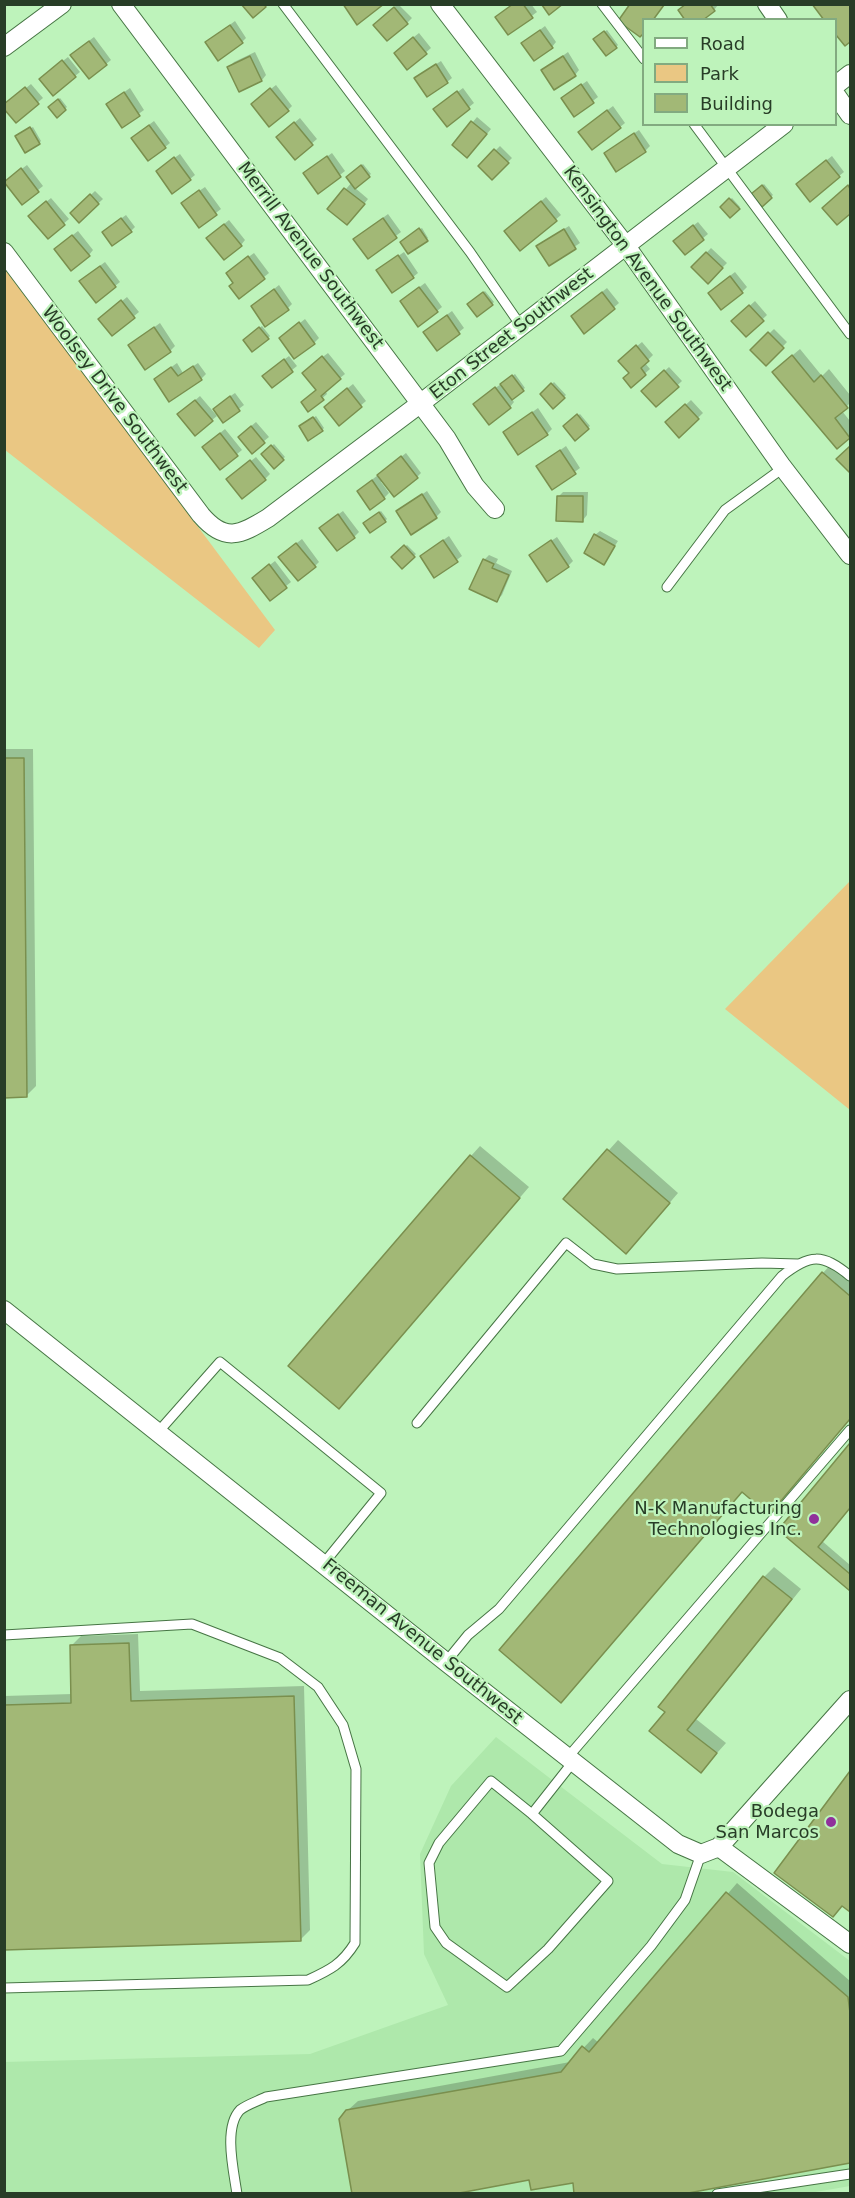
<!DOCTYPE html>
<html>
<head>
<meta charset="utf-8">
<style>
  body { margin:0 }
  #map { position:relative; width:855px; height:2198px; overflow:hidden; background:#bef3bb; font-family:"DejaVu Sans",sans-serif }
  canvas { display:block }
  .frame { position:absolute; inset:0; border:6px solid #283d27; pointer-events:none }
  .legend { position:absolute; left:642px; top:18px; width:195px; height:108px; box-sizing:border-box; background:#bef3bb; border:2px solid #82aa80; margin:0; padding:8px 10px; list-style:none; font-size:18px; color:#283d27 }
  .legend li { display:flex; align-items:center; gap:12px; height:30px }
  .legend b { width:30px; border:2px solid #82aa80 }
</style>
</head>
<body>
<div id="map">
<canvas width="855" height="2198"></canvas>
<div class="frame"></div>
<ul class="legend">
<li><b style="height:8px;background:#fff"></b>Road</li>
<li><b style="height:16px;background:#eac783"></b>Park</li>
<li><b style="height:16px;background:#a2b876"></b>Building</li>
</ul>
</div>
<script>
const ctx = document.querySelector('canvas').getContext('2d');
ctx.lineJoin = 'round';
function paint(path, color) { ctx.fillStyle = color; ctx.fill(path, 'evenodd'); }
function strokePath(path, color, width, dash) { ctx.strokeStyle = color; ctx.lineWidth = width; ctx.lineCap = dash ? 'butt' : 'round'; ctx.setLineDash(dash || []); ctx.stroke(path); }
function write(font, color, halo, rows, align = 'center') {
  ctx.font = font + ' "DejaVu Sans",sans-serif'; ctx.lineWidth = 4.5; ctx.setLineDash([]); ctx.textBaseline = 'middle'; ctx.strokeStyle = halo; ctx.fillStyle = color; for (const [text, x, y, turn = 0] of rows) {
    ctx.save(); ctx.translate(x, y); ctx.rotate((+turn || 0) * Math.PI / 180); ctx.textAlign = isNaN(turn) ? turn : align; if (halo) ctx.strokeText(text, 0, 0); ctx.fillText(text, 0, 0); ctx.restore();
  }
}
paint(new Path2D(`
  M496,1737L662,1864L733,1872L850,1961V2186L804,2194L5,2193L4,2062L310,2054L448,2005L424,1954L420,1854L451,1786Z`), '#aee8ab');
paint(new Path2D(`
  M5,268L275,630L259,648L5,450Z
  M850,881V1110L725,1009Z`), '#eac783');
paint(new Path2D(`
  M398,4L412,18L407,23L379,20Z
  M514,4H531L537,12L509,33Z
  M687,4H718V5L714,10Z
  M813,4H850V40L845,44L836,33V20Z
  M235,21L246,38L242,42L212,38Z
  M545,26L556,42L552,47L528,39Z
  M607,30L618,45L616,47L597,37Z
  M419,33L431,48L408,68L400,48Z
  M94,37L111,60L106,64L77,50Z
  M255,52L266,75L262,80L240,90L229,67L234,62Z
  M568,52L579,70L575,75L543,70Z
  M68,57L80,72L75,76L45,75Z
  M441,61L452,78L447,82L421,74Z
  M587,81L598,97L574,115L568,94Z
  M31,84L43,98L16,121L9,102Z
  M276,85L292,106L288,110L258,99Z
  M130,88L144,110L122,126L113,100Z
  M463,88L474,103L447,125L440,105Z
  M60,98L67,107L57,115L50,107Z
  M613,106L625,123L620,127H585Z
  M477,117L491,129L472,152L454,145Z
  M300,118L317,139L295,158L282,133Z
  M154,121L170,143L165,147L138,133Z
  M33,127L41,141L39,143L19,135Z
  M639,130L650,146L645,151L611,149Z
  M500,146L512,158L492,178L480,166Z
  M332,153L345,171L318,192L310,169Z
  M180,154L195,175L190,179L163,166Z
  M832,156L844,172L839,176L803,179Z
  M363,164L371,174L354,187L368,199L352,219L329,209L352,182L348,177Z
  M27,165L43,186L22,203L11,177Z
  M764,184L773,195L762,204L753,194Z
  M205,187L221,209L199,226L187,199Z
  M95,191L103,199L79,221L72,213Z
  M546,197L561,215L521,249L511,227Z
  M51,198L69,219L48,237L35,211Z
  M732,198L740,207L730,216L722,207Z
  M388,214L401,232L368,257L360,235Z
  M126,215L135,227L131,231L108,228Z
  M229,220L245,240L241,245L212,234Z
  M698,222L708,234L685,253L680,236Z
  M569,226L580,243L549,264L543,242Z
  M422,228L428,238L427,239L403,240Z
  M78,231L93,250L89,255L60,245Z
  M711,248L727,263L708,282L693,267Z
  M404,252L418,273L413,277L378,270Z
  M254,253L269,273L239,297L232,269Z
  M105,262L120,282L115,286L86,276Z
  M735,272L747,287L742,292L714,288Z
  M425,283L442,307L437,311L406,297Z
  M279,285L292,304L288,308L253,306Z
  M607,288L619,303L585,332L577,312Z
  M485,291L494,302L492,304L471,302Z
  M127,297L139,312L112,334L105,315Z
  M755,301L767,315L746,335L733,321Z
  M452,311L464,328L438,349L430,327Z
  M305,319L319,338L314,343L281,338Z
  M160,323L175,346L170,351L130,345Z
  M262,326L270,336L268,338H246Z
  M774,329L787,342L766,364L752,350Z
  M642,342L653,355L645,363L650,369L631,386L630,372L625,356Z
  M800,349L822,376L829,369L850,395V403L842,411L850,421V436L837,447L781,365Z
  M328,353L345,374L325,390L327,394L309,410L317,390L308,368Z
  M289,356L297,366L272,386L269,371Z
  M177,363L183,373L198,363L206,374L201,379H155Z
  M669,367L682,381L656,405L643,391Z
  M515,374L525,388L511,398L514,402L510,407L480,399Z
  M554,382L566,395L553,407L542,394Z
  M353,384L366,401L339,424L330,402Z
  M235,393L244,405L223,421L219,404Z
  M200,396L217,416L212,420L184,410Z
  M691,400L703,413L679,436L667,422Z
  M538,408L552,429L547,434L505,432Z
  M580,414L590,426L575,439L565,426Z
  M316,416L324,428L322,430L303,425Z
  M256,422L269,437L252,451L244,432Z
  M225,429L242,450L221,467L209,442Z
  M274,444L285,457L274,466L263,454Z
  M566,446L580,468L553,488L538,466Z
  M406,453L421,473L417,477L383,481L381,482L389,493L384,498L364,486Z
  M256,457L270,474L265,479L233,475Z
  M427,491L441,512L436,517L398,511Z
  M563,492H588L587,515L583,520L558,497Z
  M343,511L359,532L354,537L326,523Z
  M381,511L387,519L385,521H367Z
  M600,531L618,541L604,563L595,535Z
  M449,536L462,556L435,576L426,552Z
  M557,537L573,561L568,566L536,551Z
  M302,539L319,562L315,566L285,552Z
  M407,545L416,554L402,567L394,557Z
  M489,555L498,559L496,563L512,571L502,595L497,600L484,560Z
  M275,561L291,582L270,599L258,574Z
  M4,749H33L36,1086L26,1096H4Z
  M618,1140L678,1193L636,1242L565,1199Z
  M480,1146L529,1187L348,1397L471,1156Z
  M832,1263L850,1278V1419L779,1503L743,1490L561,1701L823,1273Z
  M850,1445V1507L822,1541L850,1565V1589L780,1530Z
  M774,1567L801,1589L696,1719L726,1743L701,1771L667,1711L764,1577Z
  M138,1634L140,1691L304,1686L310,1930L300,1940L4,1948V1696L72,1694L71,1646L81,1636Z
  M850,1773V1910L843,1905L833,1915L776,1873Z
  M737,1883L850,1981V2161L674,2194L574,2181L531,2178L347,2111L358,2101L570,2062L593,2038L599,2043Z`), '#0003');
const building = new Path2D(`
  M241,4H264L266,7L253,18Z
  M343,4H384L357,25Z
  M513,4H523L533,18L508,35L495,17Z
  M563,4L549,15L542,5L543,4Z
  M630,4L664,5L653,20H644V33L640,37L618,21Z
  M686,4H710L715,11L703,20H685L678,10Z
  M812,4H850V42L845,46L836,35V20H824Z
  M394,7L408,24L387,41L373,25Z
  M230,25L243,43L218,61L205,42Z
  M540,30L553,48L534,61L521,43Z
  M604,31L617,48L606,56L593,39Z
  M413,37L427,54L407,70L394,53Z
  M89,41L107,65L89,79L70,55Z
  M250,56L262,81L239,92L227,67Z
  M563,56L576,76L554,90L541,70Z
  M62,60L76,77L53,96L39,79Z
  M436,64L448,83L427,97L414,78Z
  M581,84L594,103L574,117L561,98Z
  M25,87L39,104L16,123L4,109V104Z
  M270,88L289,111L269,127L251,104Z
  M457,91L470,109L447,127L433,109Z
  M124,92L140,116L122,128L106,104Z
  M58,99L66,110L57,118L48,107Z
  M607,110L621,128L592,150L578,132Z
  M471,121L487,134L467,158L452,145Z
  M294,122L313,145L295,160L276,137Z
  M149,125L166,148L148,161L131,138Z
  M30,127L40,144L25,153L15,136Z
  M634,133L646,152L616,172L604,153Z
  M494,149L509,163L492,180L478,166Z
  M327,156L341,177L318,194L303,173Z
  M174,157L191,180L172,194L156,171Z
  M826,160L840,177L810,202L796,184Z
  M361,165L370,177L355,189L346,177Z
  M21,168L39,192L22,205L4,182Z
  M762,185L772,198L762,207L751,194Z
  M848,185L850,189V214L837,225L822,208Z
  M344,188L365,204L347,225L327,209Z
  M199,190L217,215L199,228L181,203Z
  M90,194L99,204L79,223L70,213Z
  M729,198L740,209L730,218L720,207Z
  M46,201L65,225L48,239L28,216Z
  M541,201L557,221L520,251L504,231Z
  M121,218L132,232L112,246L102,232Z
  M383,218L397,238L368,259L353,239Z
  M224,224L242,246L224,260L206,238Z
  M693,225L704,240L685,255L673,241Z
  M419,228L428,241L408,254L400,242Z
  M564,229L576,249L549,266L536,246Z
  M72,235L90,256L71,271L54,249Z
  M706,252L723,268L708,284L691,267Z
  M398,255L414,278L392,293L376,270Z
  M248,256L265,279L239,299L229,286L233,283L226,273Z
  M100,266L116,287L96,303L79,281Z
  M730,276L743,293L721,310L708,293Z
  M419,287L438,312L418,327L400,301Z
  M274,289L289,310L265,327L251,306Z
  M483,292L493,305L477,317L467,304Z
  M602,292L615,309L584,334L571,316Z
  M121,300L135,318L112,336L98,319Z
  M749,305L764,321L746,337L731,321Z
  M447,315L460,334L437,351L423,332Z
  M299,322L315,344L294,359L279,338Z
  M154,327L171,352L145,370L128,345Z
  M259,327L269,339L252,352L243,340Z
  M768,332L784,348L766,366L750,350Z
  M636,345L649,361L641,368L646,375L631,388L623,378L629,373L618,361Z
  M792,355L814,382L821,375L848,408L835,418L850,438L837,449L772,372Z
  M322,356L341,379L321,396L324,400L308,412L301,402L316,390L302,373Z
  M284,359L293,372L272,388L262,376Z
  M193,366L202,380L169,402L154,379L171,367L178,376Z
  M664,370L679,387L656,407L641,391Z
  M512,375L524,391L512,400L500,384Z
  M551,383L565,398L553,409L540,394Z
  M495,387L511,408L489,425L473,404Z
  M347,388L362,407L339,426L324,407Z
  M230,396L240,411L223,423L213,409Z
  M195,400L213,421L195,436L177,414Z
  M685,404L699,419L679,438L665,422Z
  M532,412L548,435L518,455L503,432Z
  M577,414L589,429L575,441L563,426Z
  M313,417L323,431L308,441L299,426Z
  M251,426L265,443L252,454L238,437Z
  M220,433L238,456L220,470L202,447Z
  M271,445L284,460L274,469L261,454Z
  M850,446V471L849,472L836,459Z
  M560,450L576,474L552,490L536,466Z
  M401,456L418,478L394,497L377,475Z
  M250,460L266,480L242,499L226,479Z
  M372,480L385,499L370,510L357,491Z
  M422,494L437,518L411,535L396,511Z
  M557,496H583V522L556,521Z
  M379,512L386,522L370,533L363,523Z
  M338,514L355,538L337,551L319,528Z
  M594,534L615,546L604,565L584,553Z
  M443,540L458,562L434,578L420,556Z
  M551,540L569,567L547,582L529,555Z
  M296,543L316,567L298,581L278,557Z
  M404,545L415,557L402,569L391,557Z
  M483,559L494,564L492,568L509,575L497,602L469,589Z
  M269,564L287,588L270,601L252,578Z
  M4,758H24L27,1097L4,1098Z
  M607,1149L670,1203L626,1254L563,1199Z
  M470,1155L520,1198L339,1409L288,1366Z
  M822,1272L850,1296V1419L769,1515L742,1492L561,1703L499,1650Z
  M850,1443V1508L818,1547L850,1574V1591L778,1530Z
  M763,1576L792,1599L687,1730L717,1753L701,1773L649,1731L665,1712L658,1707Z
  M129,1643L131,1701L294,1696L301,1941L4,1950V1705L71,1703L70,1645Z
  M850,1771V1912L842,1906L833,1917L774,1873Z
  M726,1892L848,1997L850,2013V2163L683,2194H574L573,2183L531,2190L529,2180L454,2194H352L339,2119L346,2110L561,2072L582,2046L589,2052Z`);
paint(building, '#a2b876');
strokePath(building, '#7a8f4e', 1.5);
const lane = new Path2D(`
  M283,4L470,252L521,326
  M602,4L644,59
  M694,124L850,334
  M667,587L725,510L783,468
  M417,1423L566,1243L593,1264L617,1269L762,1263L798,1264
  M159,1431L220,1362L381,1493L324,1563
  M4,1635L192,1624L280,1658L318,1687L343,1725L356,1769L355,1943C342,1964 330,1970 308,1980L4,1988
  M446,1662L468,1635L499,1609L782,1276C810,1254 822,1253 850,1276
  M568,1757L850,1430
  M532,1814L608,1881L548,1949L507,1987L446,1943L435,1927L429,1863L439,1843L491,1781L532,1814L573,1762
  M237,2194C234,2172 223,2128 240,2110C246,2105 258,2101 266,2097L561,2051L651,1946L685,1900L701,1854
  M717,2194L850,2174`);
const street = new Path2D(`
  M121,4L447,439L475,486L495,509
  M440,4L626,246L781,465L850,555
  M767,4L778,20
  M4,47L62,4
  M836,85L850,74
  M836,95L850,115
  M4,252L201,515C225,543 240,535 268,518L421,403L784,124
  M4,1310L446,1662L678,1844L701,1854L719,1847L850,1700
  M719,1847L850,1944`);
strokePath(lane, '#467544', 11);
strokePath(street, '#467544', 20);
strokePath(lane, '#fff', 9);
strokePath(street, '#fff', 18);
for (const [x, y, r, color] of [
  [814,1519,6,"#90319b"],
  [831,1822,6,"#90319b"]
]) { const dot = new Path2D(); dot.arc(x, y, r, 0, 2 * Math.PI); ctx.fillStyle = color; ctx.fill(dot); strokePath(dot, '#bef3bb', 2); }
write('18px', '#283d27', '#bef3bb', [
  ["Merrill Avenue Southwest",310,256,53],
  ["Kensington Avenue Southwest",647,279,54],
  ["Eton Street Southwest",512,334,-38],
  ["Woolsey Drive Southwest",114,400,53],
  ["Freeman Avenue Southwest",422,1642,39]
]);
write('18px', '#283d27', '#bef3bb', [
  ["N-K Manufacturing",802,1509],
  ["Technologies Inc.",802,1530],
  ["Bodega",819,1812],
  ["San Marcos",819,1833]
], 'right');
</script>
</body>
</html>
